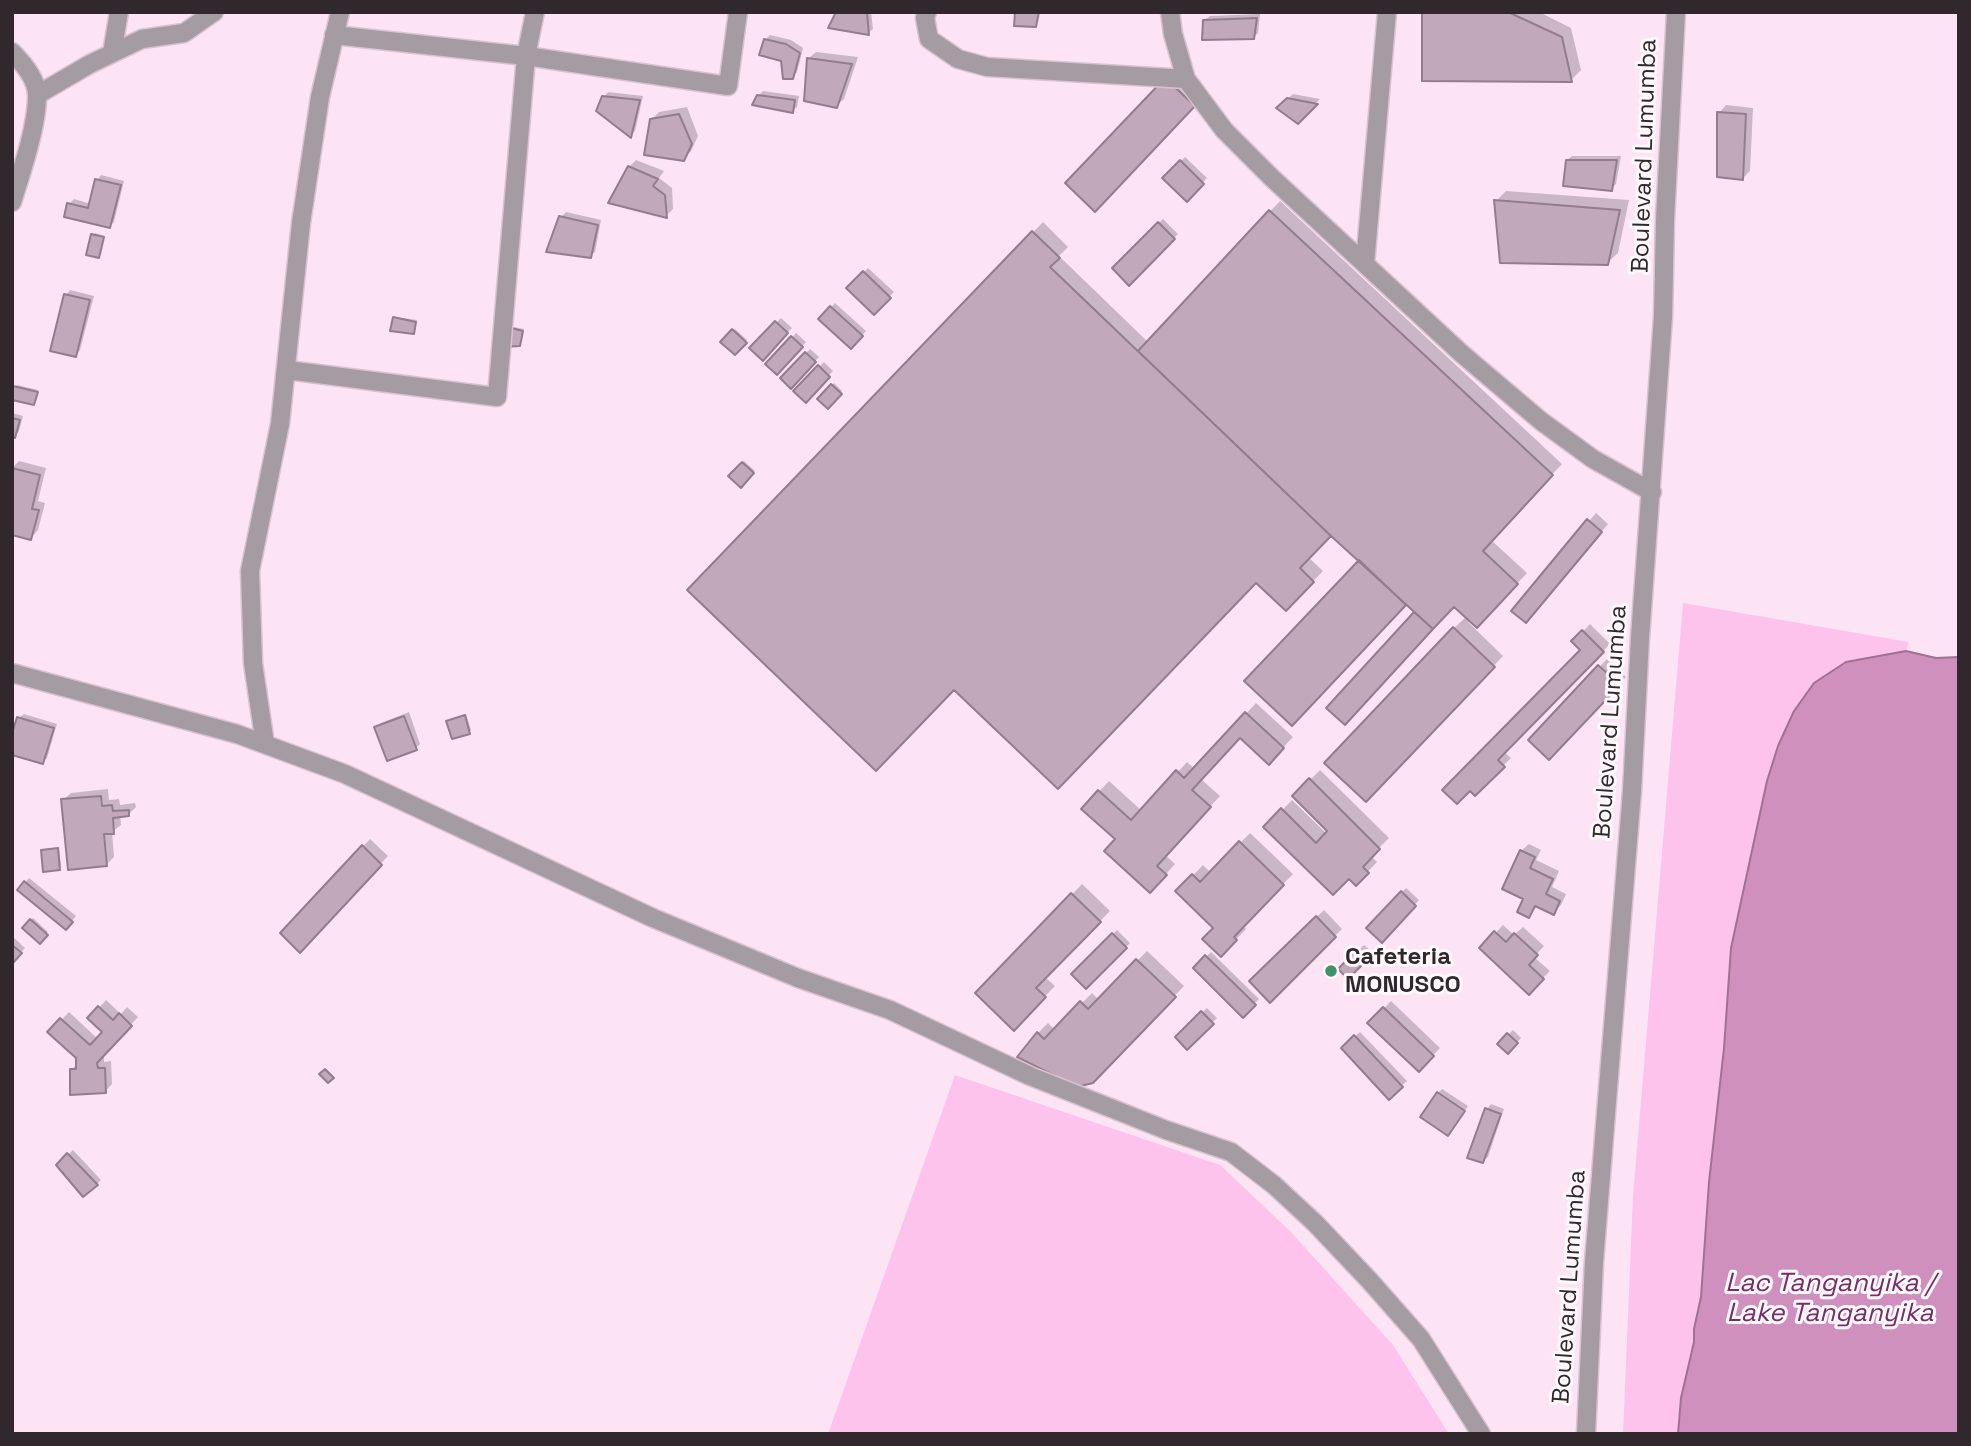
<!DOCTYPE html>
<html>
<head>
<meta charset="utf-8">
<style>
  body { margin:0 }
  #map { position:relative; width:1971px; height:1446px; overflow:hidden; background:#fde4f5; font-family:"Space Grotesk",sans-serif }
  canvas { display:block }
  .frame { position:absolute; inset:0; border:14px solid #31282e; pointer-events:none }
</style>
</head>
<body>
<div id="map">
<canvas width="1971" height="1446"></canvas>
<div class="frame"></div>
</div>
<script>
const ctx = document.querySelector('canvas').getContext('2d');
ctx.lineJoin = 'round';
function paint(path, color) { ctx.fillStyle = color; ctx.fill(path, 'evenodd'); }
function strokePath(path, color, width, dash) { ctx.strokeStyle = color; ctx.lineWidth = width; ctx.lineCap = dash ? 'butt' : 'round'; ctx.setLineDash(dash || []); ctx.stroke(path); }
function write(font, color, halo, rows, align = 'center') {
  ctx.font = font + ' "Space Grotesk",sans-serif'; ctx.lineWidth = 6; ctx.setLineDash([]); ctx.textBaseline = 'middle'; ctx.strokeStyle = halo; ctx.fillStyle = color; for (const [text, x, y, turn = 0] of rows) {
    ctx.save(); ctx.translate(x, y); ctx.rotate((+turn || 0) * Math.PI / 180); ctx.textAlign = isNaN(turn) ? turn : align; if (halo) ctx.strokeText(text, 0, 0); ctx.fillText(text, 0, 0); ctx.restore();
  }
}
paint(new Path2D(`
  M1683,603L1909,642L1906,651L1847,662L1794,711L1778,746L1767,781L1731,948L1724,1048L1709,1182L1701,1297L1694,1329V1342L1681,1398L1678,1434H1623L1633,1196Z
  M955,1075L1220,1165L1290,1231L1393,1345L1449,1434H828Z`), '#fec3ed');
const water = new Path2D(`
  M1906,651L1936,658L1959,657V1434H1678L1681,1398L1694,1342V1329L1701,1297L1709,1182L1724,1048L1731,948L1767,781L1778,746L1794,711L1814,683L1846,662Z`);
paint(water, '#d090be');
strokePath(water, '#a07193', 2);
paint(new Path2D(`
  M838,12H871L873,29L868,33Z
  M1424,12H1539L1571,28L1581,70L1571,80Z
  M1260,14L1258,33L1253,38L1205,20L1210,16Z
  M770,35L791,40L803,48L797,72L793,77L766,39Z
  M816,52L858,57L844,99L836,106L808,59Z
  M1166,79L1204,96L1095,209Z
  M763,91L799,96L797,107L792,111L758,96Z
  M608,92L643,96L635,131L630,136L604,97Z
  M1293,94L1320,99L1298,122L1278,108Z
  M1726,105L1753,108L1750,171L1743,178L1719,113Z
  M687,107L698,136L691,151L683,159L652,119L659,112Z
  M1572,156H1621L1616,184L1611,189L1567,160Z
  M1185,157L1207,178L1187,199L1165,178Z
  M636,160L664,171L659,178L672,188L673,209L666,216L629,167Z
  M101,175L124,181L114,222L110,226L69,204L74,199L91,204L97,180Z
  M1506,191L1629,200L1618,253L1607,263L1496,201Z
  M1280,201L1562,464L1491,540L1527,573L1487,616L1468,622L1503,656L1366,800L1454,628L1467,616L1454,605L1352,716L1329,708L1417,612L1407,603L1292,723L1362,560L1331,534L1308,557L1323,571L1286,609L1256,580L955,687L689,590L1043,222L1068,247L1059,256L1148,342Z
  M566,212L601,220L595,252L590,256L561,217Z
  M1163,219L1178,234L1129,283L1114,268Z
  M95,233L105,236L98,256L93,235Z
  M868,268L894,292L874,312L849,288Z
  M70,290L94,296L80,350L76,355L66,295Z
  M835,303L866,331L851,347L820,319Z
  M396,317L417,320L415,330L413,332L394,318Z
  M781,318L792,328L762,358L752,348Z
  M514,327L524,329L519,345L512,329Z
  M735,329L747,340L735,353L723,342Z
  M796,333L806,342L777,373L767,364Z
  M810,349L819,357L791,386L783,378Z
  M824,362L833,371L806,400L796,391Z
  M834,383L842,391L828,407L819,398Z
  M17,385L38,390L36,401L34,403L15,387Z
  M12,413L23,416L19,431L15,436L12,435Z
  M19,461L46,468L38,501L45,503L38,530L31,538L12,533V468Z
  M744,461L755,471L741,485L731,476Z
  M1596,513L1608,524L1533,614L1514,610Z
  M1590,624L1610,644L1504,752L1511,758L1475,794L1470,789L1583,650L1574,641Z
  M1607,659L1626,677L1549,757L1531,740Z
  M1256,703L1293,737L1279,752L1240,736L1201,779L1220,796L1165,855L1175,864L1160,881L1083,809L1109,781L1142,811L1187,762L1195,769Z
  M409,712L420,744L416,748L376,728L381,723Z
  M24,714L57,724L47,758L42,762L19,718Z
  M466,714L471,730L469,732L448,721Z
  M1320,770L1389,838L1371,856L1377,862L1356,884L1349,877L1266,827L1292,800L1327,834L1330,831L1294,796Z
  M108,789L109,800L119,799L120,805L135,803L136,807L128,815H120L121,825L112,832L114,857L107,864L63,800L71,793Z
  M1250,833L1293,874L1242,926L1246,929L1221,955L1215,928L1178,891L1203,865L1211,873Z
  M370,839L388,856L300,950L282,933Z
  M1529,844L1541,850L1536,860L1559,871L1552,887L1566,894L1561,905L1554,912L1538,905L1529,916L1521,851Z
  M59,847L61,867L60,868L43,850Z
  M29,878L76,916L70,923L25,883Z
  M1082,884L1110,911L1045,977L1055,986L1014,1028L977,993Z
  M1406,888L1419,900L1382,940L1369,928Z
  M1324,910L1342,929L1270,1000L1252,981Z
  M33,918L48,932L40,941L25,928Z
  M1503,925L1514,935L1523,927L1544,946L1534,957L1550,971L1529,992L1481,948Z
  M1117,930L1130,943L1086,986L1073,974Z
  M12,936L25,948L12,962Z
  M1364,945L1372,952L1348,977L1340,969Z
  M1147,951L1184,986L1092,1082L1077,1086L1038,1033L1048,1023L1055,1030L1092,993L1099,1000Z
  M1211,952L1259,999L1243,1015L1195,968Z
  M106,1000L121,1014L127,1007L138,1017L104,1054V1062L111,1061L112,1084L105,1092L71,1070L77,1064V1057L50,1032L69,1012L98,1039L104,1031L90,1018Z
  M1391,1001L1440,1048L1419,1070L1370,1023Z
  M1207,1008L1217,1018L1187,1047L1177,1037Z
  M1513,1030L1521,1038L1508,1051L1500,1043Z
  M1360,1032L1407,1081L1389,1097L1343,1048Z
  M1442,1089L1468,1106L1448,1134L1438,1093Z
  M1491,1104L1504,1109L1488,1157L1483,1161L1487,1109Z
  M73,1150L101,1180L97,1184L58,1165Z`), '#0003');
const building = new Path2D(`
  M836,12H867L869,35L828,28Z
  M1015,12H1039L1036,27L1014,26Z
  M1422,12H1508L1562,37L1572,82L1422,81Z
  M1257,18L1254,39L1202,40L1203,20Z
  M764,39L786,44L800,53L793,79H783L781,61L759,55Z
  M807,58L852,64L837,108L804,101Z
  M1165,78L1195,106L1095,212L1065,183Z
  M757,95L795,100L793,113L752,105Z
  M602,96L640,100L631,138L596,111Z
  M1287,98L1318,104L1298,124L1276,108Z
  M1717,112L1746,114L1743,180L1717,177Z
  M679,114L692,144L684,161L644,155L650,119Z
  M1180,160L1204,184L1187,202L1162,178Z
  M1566,160H1617L1612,191L1563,186Z
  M628,166L658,179L653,186L665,195L667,218L608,203Z
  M95,179L121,185L110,228L64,217L67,203L88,208Z
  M1494,200L1620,210L1608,265L1500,263Z
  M1269,210L1553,475L1483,551L1518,584L1477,628L1454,607L1433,629L1331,536L1138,351Z
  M559,216L598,225L591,258L546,252Z
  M1158,222L1175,239L1129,286L1112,268Z
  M1032,231L1060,258L1050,267L1331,536L1300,568L1314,582L1286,611L1256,583L1058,789L954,690L876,771L687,590Z
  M91,234L104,237L99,258L86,255Z
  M863,271L891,298L874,315L846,288Z
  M64,294L90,300L76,357L50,351Z
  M830,306L863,336L851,349L818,319Z
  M393,317L416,322L414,334L390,331Z
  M775,321L788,333L763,361L749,348Z
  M511,328L523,331L520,346L504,347Z
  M732,329L747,343L735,355L720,342Z
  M791,336L803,347L777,375L765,364Z
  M805,352L816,362L791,389L780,378Z
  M818,365L830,377L806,403L793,391Z
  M831,384L842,394L828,409L817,399Z
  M13,386L38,392L34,405L12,400Z
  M12,418L20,420L15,438L12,437Z
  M742,462L754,473L741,488L728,476Z
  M12,468L40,475L32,509L39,510L31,540L12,535Z
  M1587,519L1602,532L1526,623L1511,611Z
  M1359,560L1406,605L1292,726L1244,681Z
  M1414,612L1433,629L1345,725L1326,708Z
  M1453,627L1495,667L1366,802L1324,763Z
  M1582,630L1604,652L1498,760L1505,767L1475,796L1470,791L1457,804L1442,790L1580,650L1571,641Z
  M1598,665L1620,685L1549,760L1528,740Z
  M1245,712L1284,748L1269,765L1240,738L1192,790L1211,807L1157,866L1167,875L1150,893L1104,851L1115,839L1081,809L1098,790L1131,820L1176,770L1184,778Z
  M465,715L470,734L452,739L446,721Z
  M404,716L417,750L387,761L374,727Z
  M17,717L54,728L43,764L12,755V734Z
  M1309,778L1380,849L1363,867L1369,873L1356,886L1349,879L1333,895L1263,827L1281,808L1316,843L1327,831L1292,796Z
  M101,796L102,806L112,805L113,811L129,810V816L113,818L114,834H104L107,866L68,870L61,799Z
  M1239,841L1284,885L1234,937L1237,940L1221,957L1202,939L1213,928L1175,891L1192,874L1200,882Z
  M362,845L382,865L300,953L280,933Z
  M58,848L60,870L43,872L41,850Z
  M1520,850L1535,857L1530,868L1553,879L1546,894L1560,901L1554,915L1535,906L1529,918L1517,912L1523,899L1502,889Z
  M24,881L73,922L66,930L17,890Z
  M1401,891L1416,906L1382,943L1366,928Z
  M1071,893L1101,922L1036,988L1046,997L1014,1031L975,993Z
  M1316,916L1336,937L1270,1003L1249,981Z
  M30,919L48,935L40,944L22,928Z
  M1494,931L1506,942L1514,933L1538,955L1529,965L1544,979L1529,995L1479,948Z
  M1112,933L1127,948L1086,989L1071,974Z
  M12,945L22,953L12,964Z
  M1358,948L1369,958L1348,979L1338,969Z
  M1205,955L1256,1005L1243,1018L1193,968Z
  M1136,959L1176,997L1093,1083L1077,1087L1017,1057L1037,1032L1044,1039L1080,1001L1088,1009Z
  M98,1006L113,1020L119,1013L132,1026L97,1063L98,1068H105L106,1093L70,1095V1069H76V1058L47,1032L60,1018L90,1045L102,1032L87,1018Z
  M1383,1007L1434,1056L1419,1072L1367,1023Z
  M1201,1011L1214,1024L1187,1050L1175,1037Z
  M1507,1033L1518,1043L1508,1054L1497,1044Z
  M1354,1035L1403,1087L1389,1100L1341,1048Z
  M325,1069L334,1078L328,1083L319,1074Z
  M1437,1092L1465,1111L1448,1136L1420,1117Z
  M1485,1108L1501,1114L1483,1163L1467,1158Z
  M67,1153L98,1185L83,1197L56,1165Z`);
paint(building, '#c1a9ba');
strokePath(building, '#937d8c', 2);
const minor = new Path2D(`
  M927,12L925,18L929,39L958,59L987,67L1186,79
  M1170,12L1173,34L1186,79L1224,130L1272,178L1462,354L1541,421L1593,459L1652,492
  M334,35L526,56L728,86L738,12
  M12,52C23,63 36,78 37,94C38,123 21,174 12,202
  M112,53L119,12
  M37,95L90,64L142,39L184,33L214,12
  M1365,264L1387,12
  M287,370L497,397L526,56L535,12
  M12,673L237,734L345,774L653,918L798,978L890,1010L1030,1076L1166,1130L1231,1152L1274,1185L1315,1223L1369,1280L1421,1339L1481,1434
  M265,744L253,663L250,571L280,424L301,223L320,97L340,12
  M1586,1434L1594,1262L1632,791L1640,638L1663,317L1665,220L1676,12`);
strokePath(minor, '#d8c2d1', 21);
strokePath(minor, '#a59ba2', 18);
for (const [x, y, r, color] of [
  [1331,971,7,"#3e9265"]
]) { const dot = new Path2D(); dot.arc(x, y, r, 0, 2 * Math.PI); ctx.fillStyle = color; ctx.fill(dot); strokePath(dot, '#fdf8fc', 2.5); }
write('24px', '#31282e', '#fdf8fc', [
  ["Boulevard Lumumba",1645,156,-88],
  ["Boulevard Lumumba",1611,722,-86],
  ["Boulevard Lumumba",1570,1287,-86]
]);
write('bold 24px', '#31282e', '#fdf8fc', [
  ["Cafeteria",1345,957],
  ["MONUSCO",1345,985]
], 'left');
write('italic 26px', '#772d67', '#fdf8fc', [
  ["Lac Tanganyika /",1830,1284],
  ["Lake Tanganyika",1830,1314]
]);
</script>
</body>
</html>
